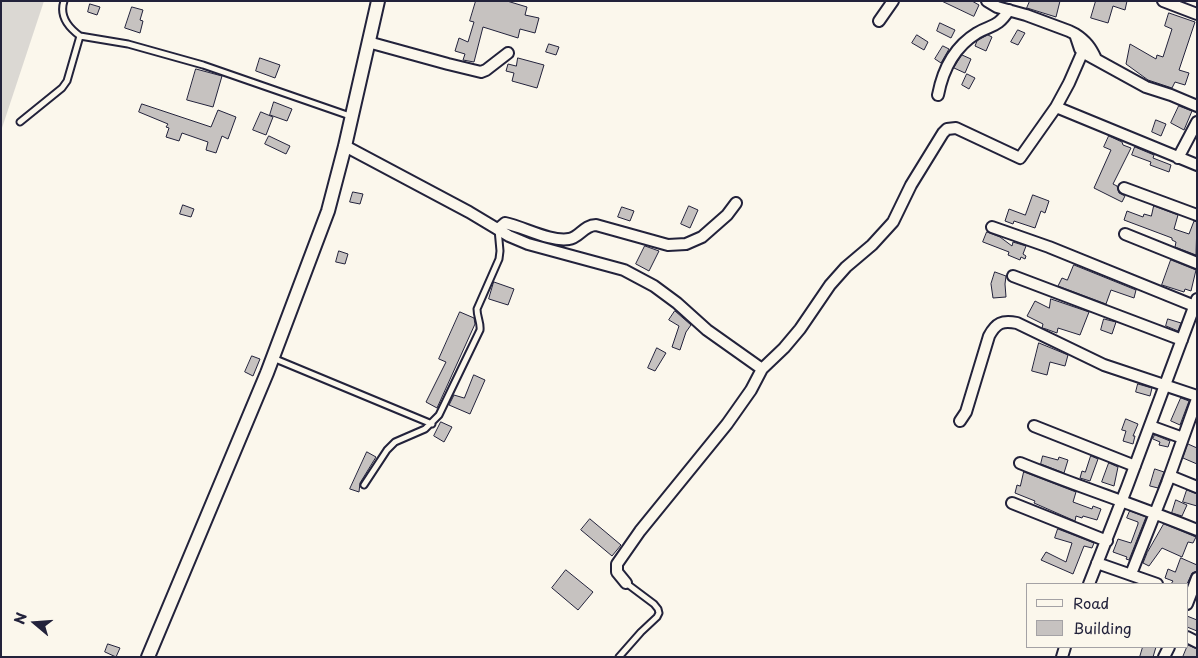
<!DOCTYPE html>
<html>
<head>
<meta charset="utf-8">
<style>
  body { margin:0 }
  #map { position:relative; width:1198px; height:658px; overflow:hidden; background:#fbf7ec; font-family:"Playpen Sans",sans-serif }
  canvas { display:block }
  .frame { position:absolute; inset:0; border:2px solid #22223b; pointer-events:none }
  .legend { position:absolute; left:1026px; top:583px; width:162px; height:65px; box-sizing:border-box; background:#fbf7ec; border:1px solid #a4a2a5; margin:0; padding:6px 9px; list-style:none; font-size:15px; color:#22223b }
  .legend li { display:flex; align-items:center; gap:10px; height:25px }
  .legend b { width:25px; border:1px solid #a4a2a5 }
  .north { position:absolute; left:10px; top:598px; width:50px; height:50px; -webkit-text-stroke:4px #fbf7ec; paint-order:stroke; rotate:288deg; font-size:14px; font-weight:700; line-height:20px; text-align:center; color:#22223b }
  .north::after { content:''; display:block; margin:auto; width:18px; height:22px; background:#22223b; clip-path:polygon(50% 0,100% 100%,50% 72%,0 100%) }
</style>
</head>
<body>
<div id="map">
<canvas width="1198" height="658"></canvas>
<div class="frame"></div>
<ul class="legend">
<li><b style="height:6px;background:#fbf7ec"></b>Road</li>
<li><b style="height:14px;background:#c6c2c0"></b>Building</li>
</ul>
<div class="north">N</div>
</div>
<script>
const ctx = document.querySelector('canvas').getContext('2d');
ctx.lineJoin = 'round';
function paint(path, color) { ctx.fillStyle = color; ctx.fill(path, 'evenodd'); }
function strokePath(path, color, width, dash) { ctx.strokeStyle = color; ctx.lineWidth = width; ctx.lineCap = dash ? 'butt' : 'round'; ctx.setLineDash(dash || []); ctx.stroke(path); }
paint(new Path2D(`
  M1,1H44L1,131Z`), '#dbd8d3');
const building = new Path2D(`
  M476,1H507L527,7L525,15L539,18L535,33L520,29L518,38L483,27L474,62L463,60L465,54L455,51L459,38L468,42L474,22L470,21Z
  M942,1H972L979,5L974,16Z
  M1030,1H1060L1056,17L1027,8Z
  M1096,1H1127L1125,10L1113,6L1108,23L1091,18Z
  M90,4L100,7L97,15L88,12Z
  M132,7L143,10L140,20L143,21L140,33L125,28Z
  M1169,13L1195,22L1179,70L1189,73L1185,85L1175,82L1172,88L1148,80L1126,64L1130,44L1156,59L1157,55L1163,57L1172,29L1165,26Z
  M940,23L955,30L951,38L937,31Z
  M1018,30L1025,33L1018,45L1011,42Z
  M917,35L928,42L924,50L912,43Z
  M988,35L992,37L986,51L975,46L977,41Z
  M549,44L559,47L556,55L546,52Z
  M943,46L949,49L941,63L935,59Z
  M962,55L971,59L965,73L954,68Z
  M260,58L280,65L275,78L256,71Z
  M518,58L544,65L537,88L512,81L514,73L506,71L508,64L516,66Z
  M196,69L222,76L213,107L187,100Z
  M967,74L975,78L969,89L962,85Z
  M274,102L292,109L287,121L270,115Z
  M142,104L211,127L218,110L236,117L228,139L222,136L216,153L206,150L208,142L182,133L179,141L166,137L169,128L166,127L168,124L139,112Z
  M1179,106L1192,111L1184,130L1171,123Z
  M261,112L273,117L266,135L253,130Z
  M1156,120L1166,124L1161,136L1152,132Z
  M269,136L290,146L286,154L265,144Z
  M1109,136L1122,142L1123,145L1131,148L1113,184L1117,186L1119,193L1125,196L1122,202L1094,188L1111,150L1104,147Z
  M1135,147L1154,155L1153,158L1171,165L1169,172L1150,165L1151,162L1132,155Z
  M353,192L363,194L360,204L350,202Z
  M1033,195L1049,201L1045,213L1041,211L1035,228L1014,221L1013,224L1005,221L1009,209L1025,215Z
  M183,205L194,209L191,217L180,214Z
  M689,206L698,210L690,228L681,224Z
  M1154,206L1178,215L1174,229L1189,234L1194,221L1197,222L1196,255L1175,247L1176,242L1172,240V238L1124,220L1127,211L1143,217L1144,214L1151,216Z
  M622,207L634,211L630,221L618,217Z
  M987,232L1000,237L1012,246L1013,242L1026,246L1023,254L1026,256L1025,259L1021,257L1020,260L1008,255L1009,252L983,242Z
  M645,246L659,251L649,271L636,264Z
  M339,251L348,254L345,264L336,262Z
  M1171,260L1196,270L1191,291L1185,289L1184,292L1162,285Z
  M1074,265L1136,290L1134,298L1111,290L1106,304L1058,286L1062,278L1067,280Z
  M995,272L1006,276L1005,284L1006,297L993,298L991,284Z
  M494,282L514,289L508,305L489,299Z
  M1051,299L1089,312L1080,335L1058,328L1057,333L1046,329L1042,328L1043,324L1027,316L1035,301L1049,308Z
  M675,311L691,325L686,332L680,350L672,347L679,326L669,320Z
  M460,312L474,318L475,324L437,408L426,402L446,362L439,359Z
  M1104,319L1116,322L1112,334L1101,330Z
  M1168,319L1181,323L1178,331L1166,326Z
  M1039,343L1068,355L1065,366L1050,362L1047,375L1032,371Z
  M657,348L666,353L655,371L648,368Z
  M252,356L260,359L253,376L245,372Z
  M474,375L485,380L470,414L449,405L454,395L464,398Z
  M1138,384L1152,388L1150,396L1136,392Z
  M1181,398L1189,401L1180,425L1171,421Z
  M1126,419L1138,424L1133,436H1135L1133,444L1123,441L1126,431L1122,430Z
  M441,422L452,427L444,442L434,436Z
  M1155,435L1170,441L1168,447L1159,445L1160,442L1153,439Z
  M1188,444L1197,448V464L1183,458Z
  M367,452L376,457L360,483L359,492L350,489Z
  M1043,456L1058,460L1059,457L1068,460L1064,473L1041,464Z
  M1091,456L1098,459L1090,481L1080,478L1082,471L1085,472Z
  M1109,463L1118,467L1114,486L1102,482Z
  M1155,469L1164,472L1158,488L1150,486Z
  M1024,472L1076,492L1073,502L1092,509L1093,506L1101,509L1097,520L1083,516L1082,518L1076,516L1075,521L1034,503L1035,501L1015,493L1017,485L1020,486Z
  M1187,490L1197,494V506L1183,502Z
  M1176,500L1187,505L1182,516L1172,513Z
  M1130,511L1146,517L1129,560L1126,559L1127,557L1113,552L1118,539L1131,543L1138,524V522L1127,518Z
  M590,519L621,545L612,556L581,530Z
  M1164,524L1196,537L1193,543L1188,542L1182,557L1162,548L1149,566L1143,563L1147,553Z
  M1058,529L1094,543L1092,548L1084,546L1073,574L1041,560L1046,552L1066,562L1072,543L1055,538Z
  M1181,558L1197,565V571L1192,573L1187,584H1171L1173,581L1165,578L1168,569L1175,572Z
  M566,570L593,592L578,610L552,588Z
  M1187,616L1197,620V631L1187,627Z
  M108,644L120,648L116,657L105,652Z
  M1188,645L1197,649V657H1183Z
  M1143,647H1156L1153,657H1140Z`);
paint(building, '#c6c2c0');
strokePath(building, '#22223b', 1);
const service = new Path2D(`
  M64,1C59,16 69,28 80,36L128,44L203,65L350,116
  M20,122L62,88L67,81L80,36
  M273,358L432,424
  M364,485L387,450L395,442L425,429L439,415L480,330C481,323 477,317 477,309L499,259L500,251L498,229
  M619,657L641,632L657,617L659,613L658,609L654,604L626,583`);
const minor = new Path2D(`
  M987,1L997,7L1026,15L1069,31L1075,34L1080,49L1086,54L1146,87L1171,95L1197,106
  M1163,1L1197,14
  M879,21L893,1
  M1075,34C1086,41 1091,48 1096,59
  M368,42L448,64L481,72L486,70L508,53
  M938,95C943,69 954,47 977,33C993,24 997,28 1009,10
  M1056,107L1197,165
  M345,146L469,212L509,236L528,244L624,270L654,286L677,303L707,330L762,369
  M1178,158L1197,122
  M1124,188L1197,215
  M992,227L1049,247L1197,307
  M498,229L505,223C524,227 550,242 569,239C579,238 584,225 596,225L668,245L686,244L702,237L727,215L736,203
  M1125,234L1197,263
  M1013,276L1182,340
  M960,421L966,412L989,336C996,323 1002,320 1017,323L1104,365L1197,396
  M1034,426L1135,466
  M1150,426L1183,438
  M1020,463C1079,487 1139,506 1197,530
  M1170,476L1197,487
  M1012,503L1107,541
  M1097,563L1157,584
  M1131,574L1167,483L1197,399
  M626,583L617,572V564L640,531L727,424L751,390L762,369L784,348L800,329L830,285L846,267L872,245L893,222L911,185L943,133L947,129L956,128L1020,158L1056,107L1069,83L1083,51
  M1089,584L1127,487L1197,299
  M1187,604L1197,578
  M1187,637L1197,642
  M1062,657L1065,647
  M1164,657L1169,647`);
const tertiary = new Path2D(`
  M148,657L267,373L328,211L345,146L378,1`);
strokePath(service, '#22223b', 9);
strokePath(minor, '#22223b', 14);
strokePath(tertiary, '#22223b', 16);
strokePath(service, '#fbf7ec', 5);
strokePath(minor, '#fbf7ec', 10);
strokePath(tertiary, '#fbf7ec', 12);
</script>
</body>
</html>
